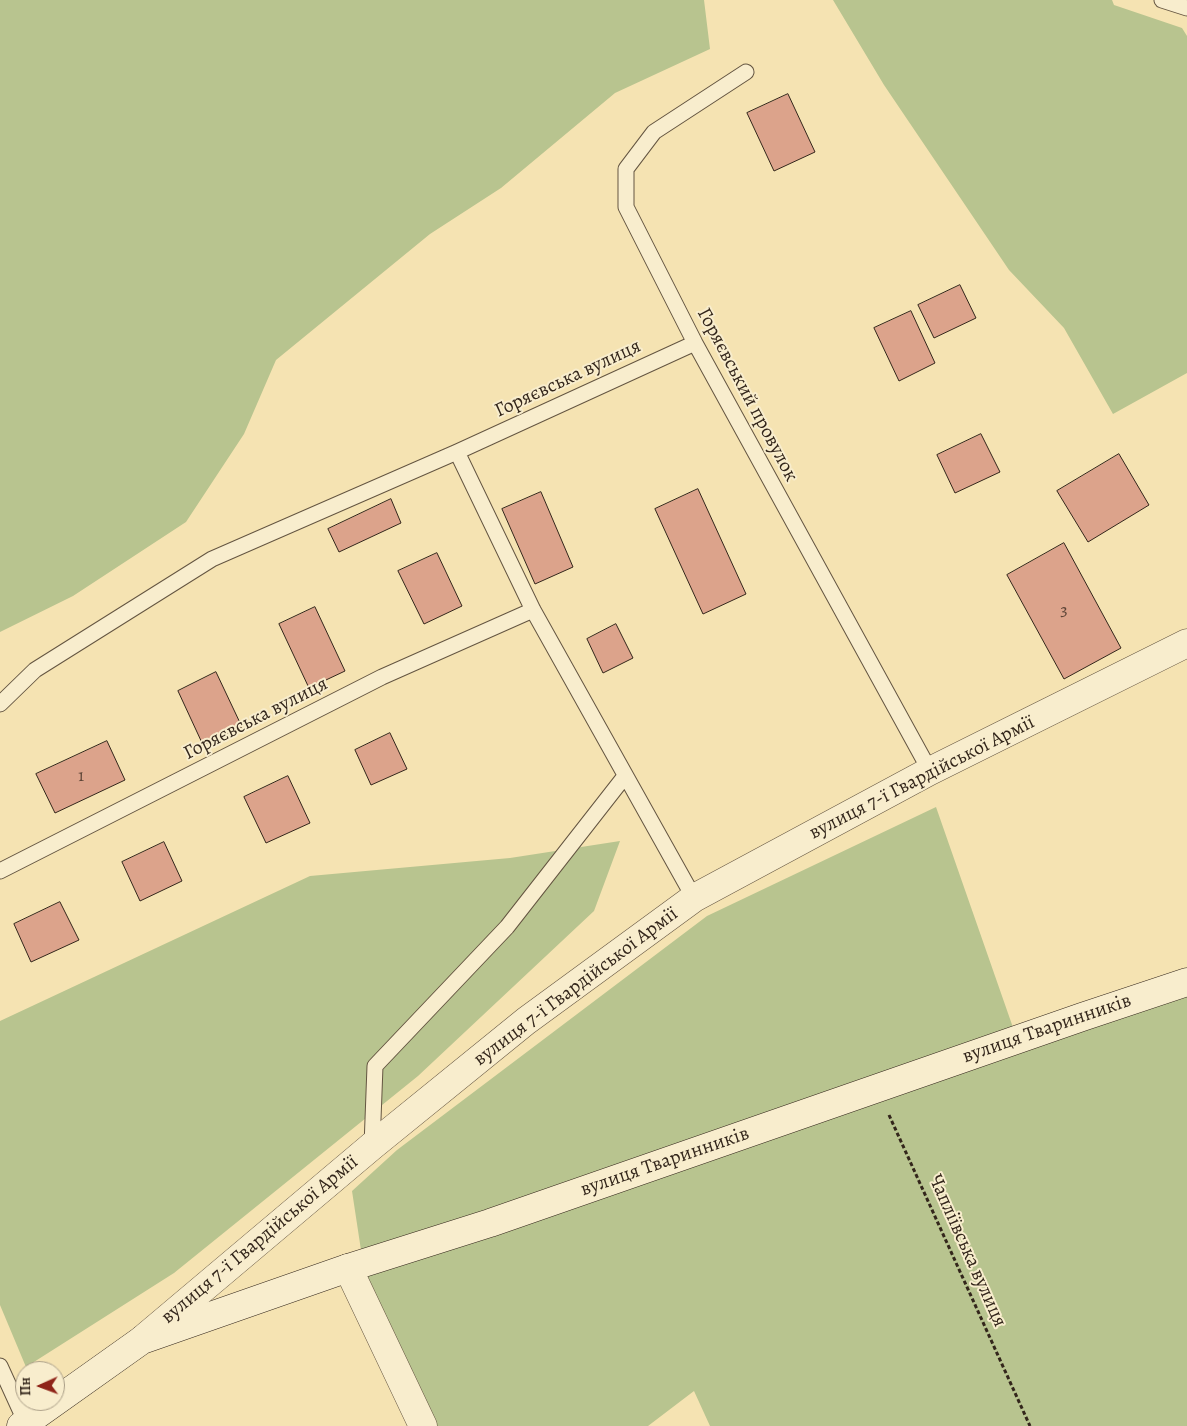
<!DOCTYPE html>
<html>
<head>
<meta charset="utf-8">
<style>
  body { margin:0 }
  #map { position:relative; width:1187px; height:1426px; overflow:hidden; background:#f5e3b2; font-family:Alegreya,serif }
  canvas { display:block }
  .north { position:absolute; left:15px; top:1361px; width:50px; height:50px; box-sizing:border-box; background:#f8edcd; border:1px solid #a99d86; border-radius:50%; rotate:268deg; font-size:14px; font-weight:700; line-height:20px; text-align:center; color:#33261b }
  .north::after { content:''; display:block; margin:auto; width:18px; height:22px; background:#8f2418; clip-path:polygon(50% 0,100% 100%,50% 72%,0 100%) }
</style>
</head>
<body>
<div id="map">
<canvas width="1187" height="1426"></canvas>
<div class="north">Пн</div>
</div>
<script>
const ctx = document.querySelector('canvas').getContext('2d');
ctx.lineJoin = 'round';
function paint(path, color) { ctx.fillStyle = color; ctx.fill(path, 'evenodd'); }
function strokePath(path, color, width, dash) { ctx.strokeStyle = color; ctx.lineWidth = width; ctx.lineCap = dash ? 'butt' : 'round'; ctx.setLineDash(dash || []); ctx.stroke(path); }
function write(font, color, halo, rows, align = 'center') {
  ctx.font = font + ' Alegreya,serif'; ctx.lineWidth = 4; ctx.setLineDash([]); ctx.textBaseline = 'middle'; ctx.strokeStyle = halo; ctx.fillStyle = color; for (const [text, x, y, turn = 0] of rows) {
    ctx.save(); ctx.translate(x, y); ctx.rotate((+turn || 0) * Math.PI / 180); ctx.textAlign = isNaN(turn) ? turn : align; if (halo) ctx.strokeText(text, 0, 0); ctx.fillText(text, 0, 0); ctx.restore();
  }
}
paint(new Path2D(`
  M0,0H704L710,49L615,93L501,188L430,234L276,360L244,434L186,522L73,596L0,632Z
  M833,0H1112L1114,5L1182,28L1187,36V373L1113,414L1064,328L1009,270L884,85Z
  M936,807L1017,1039L1187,982V1426H710L694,1391L648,1426H423L371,1316L352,1191L397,1150L707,916Z
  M620,841L594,911L418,1076L174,1273L26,1367L0,1305V1021L310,876L510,858Z`), '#b8c48f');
const building = new Path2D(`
  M788,94L815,152L774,171L747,113Z
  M960,285L976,318L934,338L918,305Z
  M911,311L935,363L899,381L874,328Z
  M981,434L1000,472L955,493L937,455Z
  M1119,454L1149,505L1088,542L1057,491Z
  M698,489L746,594L703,614L655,509Z
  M541,492L573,567L535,584L502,509Z
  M391,499L401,523L339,552L328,529Z
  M1064,543L1121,648L1064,679L1007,575Z
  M437,553L462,606L424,624L398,571Z
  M315,607L345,671L309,688L279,624Z
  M616,624L633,658L603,673L587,639Z
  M216,672L242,727L203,745L178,691Z
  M390,733L407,769L371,785L355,750Z
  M107,741L125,780L55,813L36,774Z
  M288,776L310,823L266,843L244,797Z
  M164,842L182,881L140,901L122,862Z
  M60,902L79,940L31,962L14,924Z`);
paint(building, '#dca38b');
strokePath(building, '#33261b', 1);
const service = new Path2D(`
  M1162,0L1187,8
  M746,72L654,132L626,169V207L695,343L930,771
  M457,452L533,610L694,898
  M0,704L35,670L212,559L457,452L695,343
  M0,871L382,677L533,610
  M372,1146L375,1066L507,927L625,776
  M0,1366L26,1423`);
const minor = new Path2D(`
  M348,1268L423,1426
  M143,1339L372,1146L526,1021L694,898L930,771L1187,643`);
const secondary = new Path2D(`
  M21,1426L142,1340L348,1268L490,1223L1082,1017L1187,982`);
strokePath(service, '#645541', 17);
strokePath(minor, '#645541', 29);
strokePath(secondary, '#33261b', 29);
strokePath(new Path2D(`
  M889,1115L1030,1426`), '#33261b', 3, [4, 2.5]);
strokePath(service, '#f8edcd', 15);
strokePath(minor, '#f8edcd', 28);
strokePath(secondary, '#f8edcd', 28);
write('18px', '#5d4537', null, [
  ["3",1064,611],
  ["1",81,777]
]);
write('20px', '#33261b', '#f8edcd', [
  ["Горяєвська вулиця",568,379,-25],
  ["Горяєвський провулок",747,395,62],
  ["Горяєвська вулиця",256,719,-27],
  ["вулиця 7-ї Гвардійської Армії",922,778,-27],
  ["вулиця 7-ї Гвардійської Армії",576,987,-37],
  ["вулиця Тваринників",1047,1029,-19],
  ["вулиця Тваринників",665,1162,-19],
  ["вулиця 7-ї Гвардійської Армії",260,1240,-40],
  ["Чапліївська вулиця",967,1251,66]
]);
</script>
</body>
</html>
